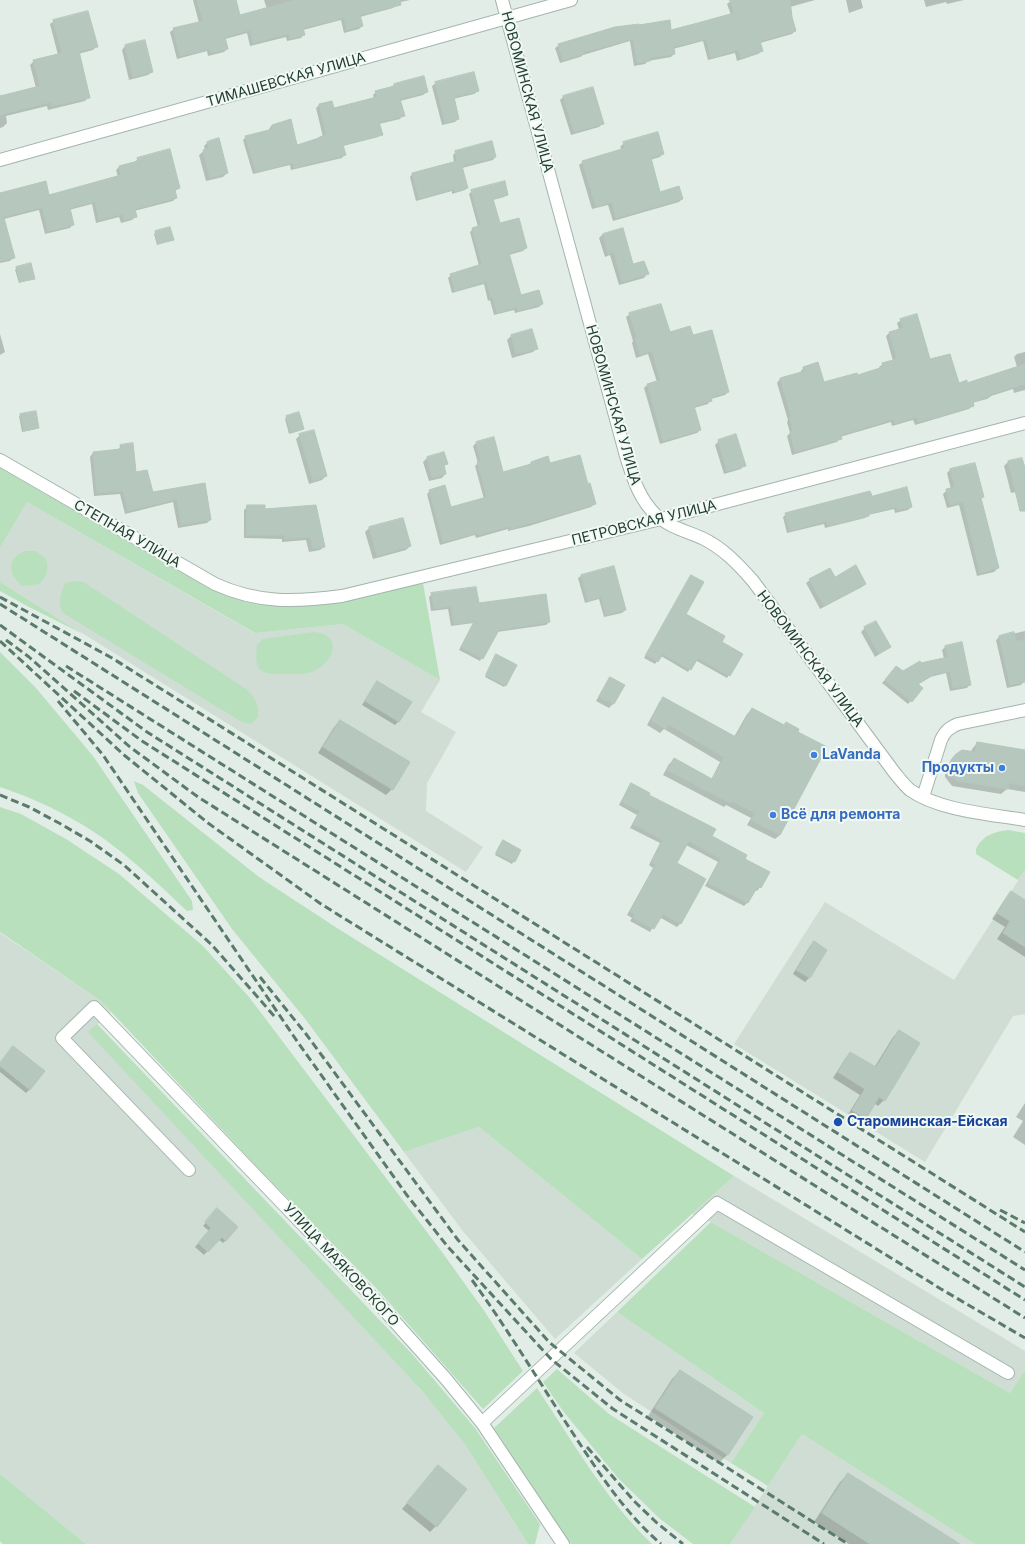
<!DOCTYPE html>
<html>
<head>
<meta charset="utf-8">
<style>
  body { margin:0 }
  canvas { display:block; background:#e1ede6 }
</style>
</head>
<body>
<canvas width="1025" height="1544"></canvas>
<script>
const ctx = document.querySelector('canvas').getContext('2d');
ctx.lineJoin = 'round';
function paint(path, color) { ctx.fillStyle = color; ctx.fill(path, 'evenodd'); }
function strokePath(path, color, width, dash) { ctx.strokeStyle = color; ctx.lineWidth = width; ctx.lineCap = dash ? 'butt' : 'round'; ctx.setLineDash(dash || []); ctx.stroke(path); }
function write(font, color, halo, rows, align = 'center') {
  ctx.font = font + ' Inter,sans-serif'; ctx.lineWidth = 4; ctx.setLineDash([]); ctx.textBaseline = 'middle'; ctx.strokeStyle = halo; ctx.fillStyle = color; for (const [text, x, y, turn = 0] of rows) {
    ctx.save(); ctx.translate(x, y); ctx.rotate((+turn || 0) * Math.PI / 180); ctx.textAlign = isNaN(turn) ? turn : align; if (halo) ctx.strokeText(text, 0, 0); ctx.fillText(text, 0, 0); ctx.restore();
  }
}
paint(new Path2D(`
  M27,502L254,633L343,624L440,680L421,712L456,732L427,783L426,811L483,847L466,872L0,582V548Z
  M1025,870V1014L1013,1016L925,1162L734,1044L825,902L954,980Z
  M0,933L101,1001L111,1012L89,1032L423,1392L466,1446L528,1544H86L0,1474Z
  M479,1127L642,1259L555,1339L462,1230L404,1152Z
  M734,1176L1025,1351V1370L1010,1393L711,1222L692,1214Z
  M617,1312L764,1413L731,1463L624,1394L574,1353Z
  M802,1434L975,1544H730Z`), '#cfddd4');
paint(new Path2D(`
  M0,468L208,588C225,594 242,602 260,604C316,613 370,596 423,583L440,680L343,624L255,633L27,502L0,548Z
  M24,551H36L46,559C49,571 47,575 39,584L22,586C8,573 6,561 24,551Z
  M78,581L85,583L246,689C255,698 259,703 258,717L251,724L242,722L63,613C57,602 61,594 65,583Z
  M0,582L83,634L27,606L0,591Z
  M315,632C319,633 324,633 327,636C341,646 327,664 316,670C307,675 293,674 283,674C259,674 254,671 257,645L263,639Z
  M0,652L36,688L93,756L192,901L193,910L187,911C150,876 113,840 67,816C46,804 23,795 0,787Z
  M134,781L143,785L259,877L337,928L734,1176L642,1259L479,1127L404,1152L306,1020L232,929L138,793Z
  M0,807L21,814L66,839L119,874L203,946L249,997L442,1252L485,1312L523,1371L483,1409L378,1290L261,1171L101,1001L0,932Z
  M1008,830L1025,833V870L1018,880L976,854V849C983,835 994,832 1008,830Z
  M97,1024L413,1355L475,1428L540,1524L535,1544H528L466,1446L423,1392L88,1032Z
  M711,1222L1010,1393L1025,1370V1544H975L802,1434L768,1486L731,1463L764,1413L617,1312Z
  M557,1369L609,1414L755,1507L730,1544H693L659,1518L618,1478L563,1411L543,1382Z
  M537,1388C573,1442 605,1499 652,1544H571L494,1428Z
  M0,1474L86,1544H3L0,1541Z`), '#b8e0bc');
paint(new Path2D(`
  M193,0H235L240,17L267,9L264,0H410L396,3L397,5L393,8L360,17L362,26L359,29L344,33L341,20L303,30L304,34L301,38L287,41L286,37L250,46L247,33L225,39L227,49L224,52L208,56L207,51L177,59L170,32L174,29L199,23Z
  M732,0H815L790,7L795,31L792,34L760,43L762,51L758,54L737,61L735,53L708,60L703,41L673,49L674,54L671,57L648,61L645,64L634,66L630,41L583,55L580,57L560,63L555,48L559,45L670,31L731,15L727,4Z
  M846,0H861L863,8L849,13Z
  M924,0H964L947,4L946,2L926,7Z
  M54,21L97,46L93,50L78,54L89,97L85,101L48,110L47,106L6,116L7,123L3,127L0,128V94L1,97L36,88L30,65L34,61L58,55L50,24Z
  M125,46L152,72L148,75L129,80L122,50Z
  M436,83L478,91L474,94L453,99L458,119L455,122L442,125L432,86Z
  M394,85L427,92L423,95L400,101L403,115L400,119L379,124L381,134L378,137L343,146L345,154L342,158L291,170L290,165L253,174L243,140L246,137L269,130V129L272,125L290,121L296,146L323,137L316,108L319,105L333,109L374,99L373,95L376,92L391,88Z
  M564,96L603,123L599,127L571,135L560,100Z
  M208,142L227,173L223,177L206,181L199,155L205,150L204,146Z
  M624,143L663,153L660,157L650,160L660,193L682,199L679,202L613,221L608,205L592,209L579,165L583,162L622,150L620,147Z
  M456,152L495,157L493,160L462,168L467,188L465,190L452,194V191L416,201L410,177L412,174L454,163L453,155Z
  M138,159L179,188L174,192L176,198L173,201L134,211L136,216L132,220L121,223L119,217L96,223L92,204L69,210L73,224L70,228L45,234L39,210L4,219L14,257L10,261L0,263V195L48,196L118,177L116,170L119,167L134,163Z
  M472,191L507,194L504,197L493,200L500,224L526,248L523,251L509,255L520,297L542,304L539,307L515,313L514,310L494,315L490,300L488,301L484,284L452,293L448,278L451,275L479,266L470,232L473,229L478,227L469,194Z
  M156,232L172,240L157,245L154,234Z
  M603,234L633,265L647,274L644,278L619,285L610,255L605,257L599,238Z
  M17,268L33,278L19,283L15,270Z
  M630,314L669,333L692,337L728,392L725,395L711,399L708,404L694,408L700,430L697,433L660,444L644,388L648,384L657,382L648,354L636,358L632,343L633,341L626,317Z
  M901,320L930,361L958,384H967L1017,367L1014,357L1017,354L1025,352V390L1014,393L1013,389L991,396L987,399L972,403L973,405L969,409L915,425L913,420L892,426L891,422L840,437L837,442L792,455L787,436L790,433L787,422L788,420L777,383L780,379L801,373V371L804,367L824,383L857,376L880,370L879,367L883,364L893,361L886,336L889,333L899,330L897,323Z
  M0,334L5,352L0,355Z
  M511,336L537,348L533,352L512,358L507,340Z
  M21,415L38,427L36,429L22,432L19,416Z
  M287,417L303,429L289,434L285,419Z
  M300,435L326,476L322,480L309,484L296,439Z
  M719,441L744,465L741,469L724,474L715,445Z
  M476,443L502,474L528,466L531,463L549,464L587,485L594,504L591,507L529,526L508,531V529L476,538L475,535L440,545L427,494L430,491L450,508L484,499L475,466L478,463L473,446Z
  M121,446L135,474L152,493L205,484L210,520L207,523L178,528L173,502L125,514L120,494L94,496L90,457L93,453L117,451Z
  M427,458L446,464L443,467L445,474L442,478L429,481L423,462Z
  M1008,462L1025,472V490L1011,493L1004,466Z
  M951,469L983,497L980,499L998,568L994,572L977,576L959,505L947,508L943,494L947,490L951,489L947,473Z
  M871,497L911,507L908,510L895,513L894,509L868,515L865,518L825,528L824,524L787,533L783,517L786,514Z
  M248,506L264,510L315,507L324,547L320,550L309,552L306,540L282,542V539L244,538V510Z
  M369,528L410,546L406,550L373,559L365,532Z
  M581,576L625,610L622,613L604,617L599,599L585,603L578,578Z
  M834,578L865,584L862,587L820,609L806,583L810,580Z
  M689,579L684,614L721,642L742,654L727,678L695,660L688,672L661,656L655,664L644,658Z
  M432,594L478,604L549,622L546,625L497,632L480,661L459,650L473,623L451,626L448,609L431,611L429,597Z
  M865,628L890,647L875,657L861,632Z
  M1025,631L1024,681L1021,685L1007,688L996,640L999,637Z
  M945,647L970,684L967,688L950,691L946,673L930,677L917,685L922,688L908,704L882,683L893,671L903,673L944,659L942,650Z
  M495,657L505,685L504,687L485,677Z
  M610,678L623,686L613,704L609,708L596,701L607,682Z
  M377,682L398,722L395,725L362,705Z
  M664,699L734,737L747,714L752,709L826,747L780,835L775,839L747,825L751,818L726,805L724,807L663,775L669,764L674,760L711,780L720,762L664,729L660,733L647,725L659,703Z
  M340,721L392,789L386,795L318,753L334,727Z
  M977,743L1025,761V792L1007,789L1001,794L952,786L945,777V769L951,760L956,754L971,752L972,749Z
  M632,785L744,859L760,887L757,891L754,889L747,903L744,906L705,886L718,862L686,845L676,864L681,923L677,927L659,917L650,932L630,921L632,918L627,915L653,868L649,865L660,843L630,828L637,815L619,805L628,788Z
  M501,843L520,850L512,864L495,855Z
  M1011,893L1025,902V957L997,939L1005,927L992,919L1005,899Z
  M814,943L826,950L809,978L805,982L793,974L810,946Z
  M899,1031L884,1100L878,1106L874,1103L865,1118L859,1124L847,1116L860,1095L833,1078L845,1059L850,1053L874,1068L893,1037Z
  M0,1063L30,1089L26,1093L0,1072Z
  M1025,1103V1145L1013,1137L1023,1121L1016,1117Z
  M214,1213L226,1240L223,1243L218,1239L204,1255L195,1247L209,1231L203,1226Z
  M680,1371L727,1455L719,1463L648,1416L672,1379Z
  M438,1467L436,1526L430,1532L402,1509Z
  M848,1474L958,1544H849L814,1522L840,1482Z`), '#0003');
const building = new Path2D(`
  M197,0H236L240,15L295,0H400L401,5L360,15L363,26L347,30L344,18L303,28L305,35L290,39L289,34L253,43L250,30L225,37L228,49L211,53L210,49L180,56L173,28L203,21Z
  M730,0H790L792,17L796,31L760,41L763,51L741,58L738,50L711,58L706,39L674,47L675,54L649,58L650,61L637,63L633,39L584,52L585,54L563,60L558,44L615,27L639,24V25L670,20L671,30L694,24L734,13Z
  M88,11L98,47L79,51L90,98L52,106L51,102L0,115V96L40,86L33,60L62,53L53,20Z
  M145,40L153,72L133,77L125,45Z
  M474,72L479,91L454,97L459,119L445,123L435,82Z
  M424,76L428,92L400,99L405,116L379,122L383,135L343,145L346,155L294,168L293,163L256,172L245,136L273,129L272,125L291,119L297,145L316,139L326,134L319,104L332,101L334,108L377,97L375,91L394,86V84Z
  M593,87L604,124L574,132L563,96Z
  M658,132L664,154L651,158L660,192L679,186L683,199L616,218L612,202L596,207L582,161L625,148L623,142Z
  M219,138L228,173L210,178L203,150L209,148L207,142Z
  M492,141L496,157L462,166L468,188L455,192L454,189L419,199L412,173L457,161L455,151Z
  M170,149L180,188L175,190L177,198L135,209L137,217L124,220L123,214L99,220L95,202L70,208L74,225L48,231L42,207L0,218V193L46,181L49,195L121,175L119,166L138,161L137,158Z
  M505,181L508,195L493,199L500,223L519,218L527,248L509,253L521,295L539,290L543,304L518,311L517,307L497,313L493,298H491L486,282L455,291L450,274L482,264L472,228L481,225L471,190Z
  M4,218L15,258L0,261V219Z
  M170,227L174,240L158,244L155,231Z
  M623,228L633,264L644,261L649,274L622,282L614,252L608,254L603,234Z
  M31,263L35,279L20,282L16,267Z
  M661,304L670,332L690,326L693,335L712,330L729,392L711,397L712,401L694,406L701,430L663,441L647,384L660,380L652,351L640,355L635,338H637L629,313Z
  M917,314L930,359L950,354L959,383L967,380V383L1025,364V384L991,394V396L973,402L974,406L934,418L918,422L917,417L895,424L894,419L841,435L842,439L795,452L790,432L793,431L789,417H791L780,378L805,371L803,367L818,362L824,382L857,373L858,375L883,367L882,363L897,359L889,332L903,328L900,319Z
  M532,329L538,349L516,354L511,335Z
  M36,411L39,428L24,431L20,414Z
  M299,412L304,429L291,433L286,416Z
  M314,430L327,476L313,481L299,434Z
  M736,434L746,466L727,471L718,440Z
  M494,437L503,472L531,464V462L548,456L550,463L580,455L588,484L590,483L596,504L511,529V526L479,535L478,533L443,542L429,490L445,485L451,507L487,497L477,462L481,461L476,442Z
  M133,443L136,472L147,470L153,492L205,483L211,520L181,525L177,499L128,511L123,491L97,493L93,452L121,449L120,445Z
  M444,452L448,464L444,465L446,474L432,478L427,457Z
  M1022,458L1025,468V511H1020L1008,461Z
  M975,463L984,497L981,498L999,568L980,573L963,502L950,505L946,489L955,487L950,469Z
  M907,487L912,507L898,510L897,507L869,514V516L828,526L827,521L790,531L785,513L870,491L872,496Z
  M247,505H265V509L316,505L325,547L313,549L310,537L285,539V535H247Z
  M403,518L411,546L377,556L369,527Z
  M856,565L866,584L824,606L809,579L830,568L835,577Z
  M614,566L626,610L606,615L601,597L588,601L581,575Z
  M691,575L704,582L686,614L725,636L722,642L743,654L730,676L698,658L691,670L663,654L658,662L646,655Z
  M476,587L479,603L546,594L550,622L499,630L483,659L461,647L474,622L454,624L451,606L434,609L431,593Z
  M876,621L891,647L879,654L864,627Z
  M1014,632L1016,641L1025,640V682L1010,685L999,636Z
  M962,642L971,685L953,688L950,671L935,674L918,684L923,688L912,702L885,680L896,666L903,671L920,661L921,663L948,657L945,646Z
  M496,654L517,665L506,686L486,675Z
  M610,677L625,685L614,704L599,697Z
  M377,681L412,702L399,722L365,701Z
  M663,697L736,737L752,708L784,725L786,722L799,729L798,732L827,747L780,835L751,820L755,813L731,801L730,803L667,770L674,758L712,779L724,757L668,724L666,729L651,720Z
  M340,720L410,762L393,790L323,747Z
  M977,742L1025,750V786L1009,783L1008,789L957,781L950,771L951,760L956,754L962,750L975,752Z
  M631,783L650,793L649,795L716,829L712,836L747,855L745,859L770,872L761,888L758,886L748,903L708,883L721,859L689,841L677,863L706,879L681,924L663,914L654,929L633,918L635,914L630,911L656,864L651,862L663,840L633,824L640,811L622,802Z
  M503,840L521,850L515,862L496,853Z
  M1011,891L1025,900V947L1003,933L1010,921L997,913Z
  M814,941L827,950L810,978L796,970Z
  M899,1030L920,1043L885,1101L879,1097L866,1119L852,1110L865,1089L838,1072L850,1052L876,1067Z
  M13,1046L45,1071L30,1090L0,1066V1063Z
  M217,1208L238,1227L226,1241L222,1237L208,1252L198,1243L211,1228L205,1222Z
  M680,1370L753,1417L728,1455L655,1408Z
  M438,1465L467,1489L437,1527L407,1503Z
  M848,1473L960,1544H870L822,1513Z`);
paint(building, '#b6c8be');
strokePath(building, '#b3c7bb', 1);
const minor = new Path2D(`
  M502,0L626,456C633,478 639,499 656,515C669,527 686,531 702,538C723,548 738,564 753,581L894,772C899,778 904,785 910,790C940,811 990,814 1025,820
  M0,160L571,0
  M0,460L215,584C259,604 296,602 342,596L661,519L1025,423
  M923,797L941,740C945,731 949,728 958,724L1025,710
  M189,1170L62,1038L94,1007L378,1303L446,1379L482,1423L563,1544
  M482,1423L717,1203L1008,1373`);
strokePath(minor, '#a3b5ac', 14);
strokePath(minor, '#fff', 12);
strokePath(new Path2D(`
  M0,597L112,658L1025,1232
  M0,604L1025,1252
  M0,625L147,732L1025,1287
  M6,640L29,657L130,747L198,797L1025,1318
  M0,641L124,755L208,823L321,904L941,1289L1025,1338
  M66,666L1025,1270
  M74,691L142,741L1025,1300
  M58,701L103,755L299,1044L406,1194L448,1247L551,1359L613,1409L824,1544
  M0,795L29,807L59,823L90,841L124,865L212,945L275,1017
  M260,977L306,1034L458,1240L549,1342L620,1400L848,1544
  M1000,1210L1025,1223
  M472,1280C509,1331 541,1385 576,1438C601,1476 626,1514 661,1544
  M587,1447L634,1501L657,1523L683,1544`), '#5a7b6c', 3, [8, 4]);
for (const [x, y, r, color] of [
  [814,755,4,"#3f7fe0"],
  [1002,768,4,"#3f7fe0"],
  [773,815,4,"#3f7fe0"],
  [838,1122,5,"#1a4fb4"]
]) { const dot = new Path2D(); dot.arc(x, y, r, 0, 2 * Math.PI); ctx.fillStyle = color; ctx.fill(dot); strokePath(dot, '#f2f9f4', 1.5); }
write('14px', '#203f31', '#f2f9f4', [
  ["ТИМАШЕВСКАЯ УЛИЦА",286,80,-16],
  ["НОВОМИНСКАЯ УЛИЦА",527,92,75],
  ["НОВОМИНСКАЯ УЛИЦА",613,405,74],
  ["ПЕТРОВСКАЯ УЛИЦА",644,523,-14],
  ["СТЕПНАЯ УЛИЦА",127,534,30],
  ["НОВОМИНСКАЯ УЛИЦА",810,659,53],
  ["УЛИЦА МАЯКОВСКОГО",341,1265,47]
]);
write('bold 14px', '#366cbe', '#f2f9f4', [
  ["LaVanda",822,755],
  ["Продукты",994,768,"right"],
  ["Всё для ремонта",781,815]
], 'left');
write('bold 14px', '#164399', '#f2f9f4', [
  ["Староминская-Ейская",847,1122]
], 'left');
</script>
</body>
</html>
